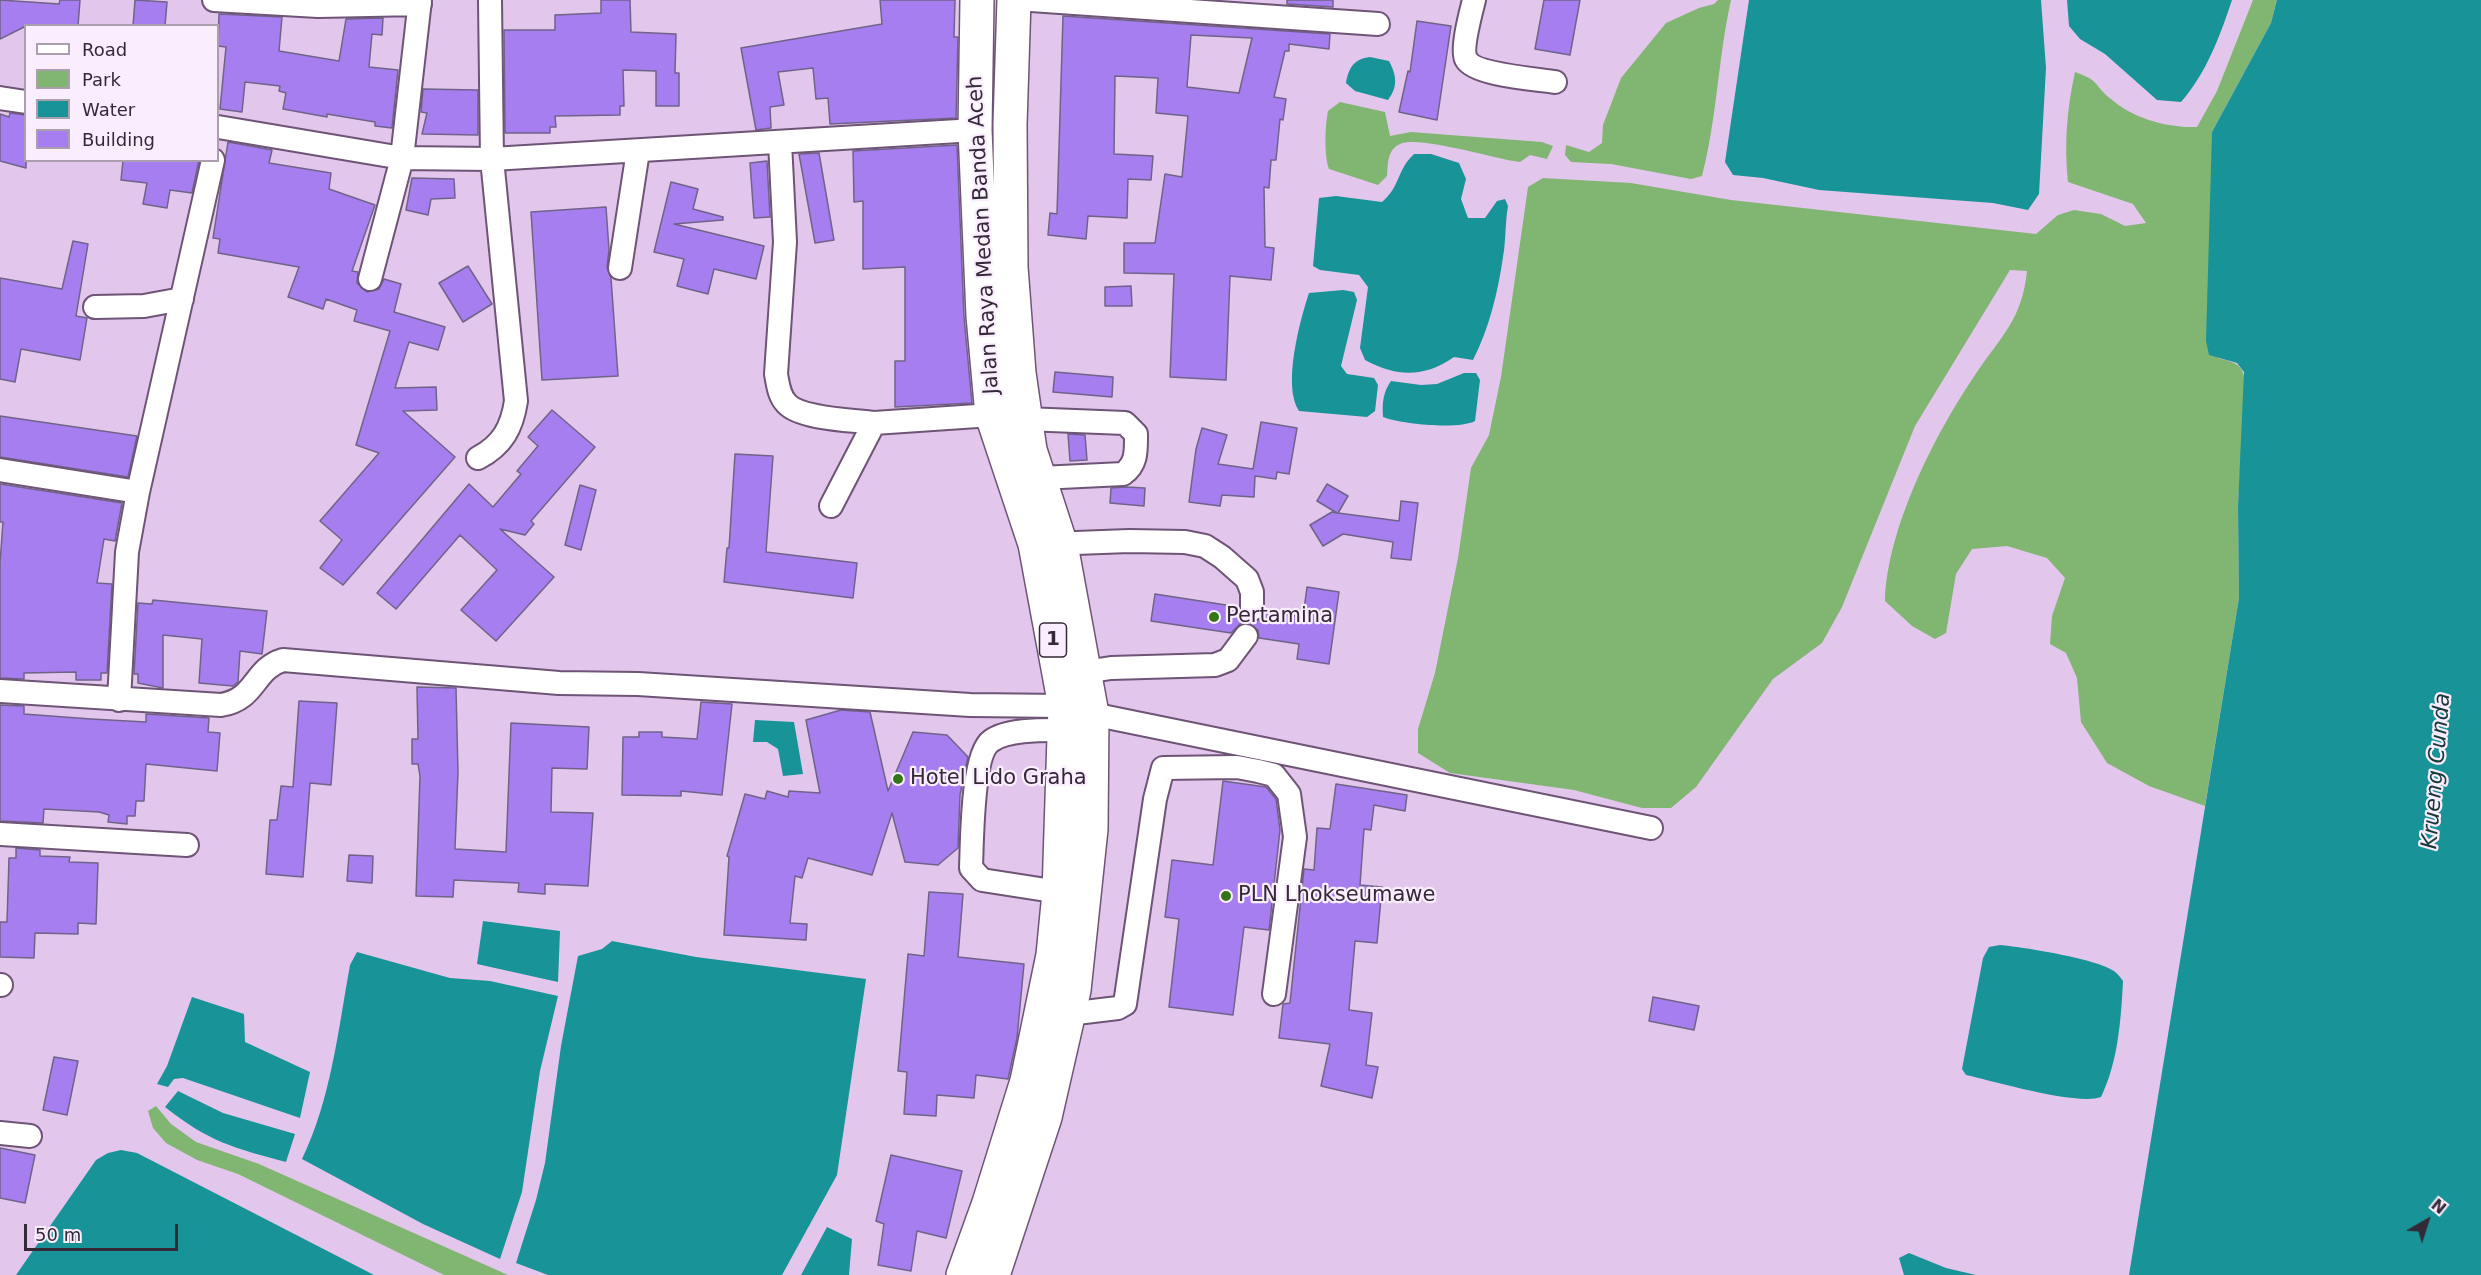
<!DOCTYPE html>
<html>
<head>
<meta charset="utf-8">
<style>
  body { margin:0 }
  #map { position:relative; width:2481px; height:1275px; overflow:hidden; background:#e3c6ec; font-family:"DejaVu Sans",sans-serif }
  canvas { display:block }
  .legend { position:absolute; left:24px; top:24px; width:195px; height:138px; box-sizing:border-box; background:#faeefe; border:2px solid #ab9fae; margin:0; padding:8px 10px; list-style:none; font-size:18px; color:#342937 }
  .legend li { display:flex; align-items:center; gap:12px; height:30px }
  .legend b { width:30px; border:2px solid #ab9fae }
  .north { position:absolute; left:2397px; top:1191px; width:60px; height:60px; -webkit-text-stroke:4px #faeefe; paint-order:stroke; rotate:39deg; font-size:16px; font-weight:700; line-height:24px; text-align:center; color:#342937 }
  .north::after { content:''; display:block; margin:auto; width:21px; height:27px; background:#342937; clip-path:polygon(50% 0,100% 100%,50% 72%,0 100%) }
  .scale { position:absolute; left:24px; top:1224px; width:154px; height:27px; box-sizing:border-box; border:3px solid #342937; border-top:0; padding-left:8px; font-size:18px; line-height:21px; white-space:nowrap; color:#342937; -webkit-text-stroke:4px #faeefe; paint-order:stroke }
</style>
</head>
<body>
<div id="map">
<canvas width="2481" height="1275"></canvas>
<ul class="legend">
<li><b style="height:8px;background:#fff"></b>Road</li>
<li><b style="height:16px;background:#81b572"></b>Park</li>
<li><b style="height:16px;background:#189397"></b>Water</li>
<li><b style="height:16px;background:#a77eef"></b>Building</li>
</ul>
<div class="north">N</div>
<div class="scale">50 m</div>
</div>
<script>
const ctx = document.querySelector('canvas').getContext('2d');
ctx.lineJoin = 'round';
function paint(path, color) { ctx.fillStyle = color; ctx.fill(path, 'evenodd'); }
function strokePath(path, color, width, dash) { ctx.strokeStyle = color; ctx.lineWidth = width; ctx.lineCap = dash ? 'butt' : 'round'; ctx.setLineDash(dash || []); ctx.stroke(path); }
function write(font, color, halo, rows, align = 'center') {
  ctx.font = font + ' "DejaVu Sans",sans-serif'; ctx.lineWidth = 4.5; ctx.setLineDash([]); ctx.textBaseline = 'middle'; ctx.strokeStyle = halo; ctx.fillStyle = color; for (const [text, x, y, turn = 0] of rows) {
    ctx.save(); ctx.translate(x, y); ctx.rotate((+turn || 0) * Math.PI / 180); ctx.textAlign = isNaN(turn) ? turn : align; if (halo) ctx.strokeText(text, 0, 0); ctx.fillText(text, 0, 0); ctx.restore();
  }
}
paint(new Path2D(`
  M1718,0H1731C1718,58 1717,119 1702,176L1691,179L1611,164L1571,162L1565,155L1566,145L1589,152L1602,143L1603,125L1621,78L1666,23L1699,8L1714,4Z
  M2253,0H2277L2271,23L2212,132L2218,358C2240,364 2244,365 2245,388L2238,505L2239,598L2205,806L2149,786L2107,763L2081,722L2077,678L2066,653L2050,644L2052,616L2065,578L2047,558L2007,546L1972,549L1956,574L1946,633L1935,639L1912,626L1885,601C1887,528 1935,434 1975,375C2001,336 2022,320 2027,271L2010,270L1915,426L1842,607L1822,643L1773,679L1696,787L1671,808H1642L1574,790L1450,773L1418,753V729L1435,673L1458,558L1471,468L1489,435L1501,377L1528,187L1543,178L1631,183L1731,200L2036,234L2058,215L2074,210L2101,214L2125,226L2146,223L2133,204L2068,182C2064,144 2067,108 2075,72C2101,81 2093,85 2111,99C2134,119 2168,128 2197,127L2217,91Z
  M1340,102L1385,112L1390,136L1411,132L1542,142L1553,146L1547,159L1530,155L1520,162C1494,159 1419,135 1400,144C1387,150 1388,164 1387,176L1378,185L1329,169C1324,156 1325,126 1328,111Z
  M156,1106L171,1124L196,1142L259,1164L508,1275H444L238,1174L197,1160L166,1143L153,1128L148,1111Z`), '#81b572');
paint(new Path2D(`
  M1749,0H2041L2046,68L2039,194L2028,210L1993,203L1819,190L1763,178L1733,175L1725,162Z
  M2067,0H2232C2220,36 2206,74 2181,102L2157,100L2105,54L2080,39L2069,26Z
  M2277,0H2481V1275H2129L2239,598L2238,506L2244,372L2237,363L2209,355L2206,341L2212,132L2271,23Z
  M1370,57L1389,61C1397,76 1398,87 1388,100L1355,91L1346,83C1349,67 1354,59 1370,57Z
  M1414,154H1431L1459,163L1466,179L1461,199L1468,218H1485L1497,201L1505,199L1508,206C1505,223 1506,240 1503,257C1498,292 1489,329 1473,360L1454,357C1424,378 1397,377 1365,360L1360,348L1368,287L1359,275L1320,270L1313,266L1319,198L1336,196L1382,202C1401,186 1396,171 1414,154Z
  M1343,290L1354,292L1357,300L1341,366L1347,374L1374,378L1378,385L1375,411L1367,417L1299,411C1282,386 1300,320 1309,293Z
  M1464,373H1476L1480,380L1475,421C1458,430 1401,424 1383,417C1382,404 1383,392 1391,381L1421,385L1437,384Z
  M755,720L794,722L803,774L783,776L778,749L767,742H753Z
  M483,921L560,931L558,982L477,964Z
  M612,941L696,957L866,979L837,1175L782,1275H548L516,1263L536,1200L545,1163L561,1046L578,956L602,949Z
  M2000,945C2023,947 2097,959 2114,971C2117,973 2121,978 2123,981C2121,1020 2118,1062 2101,1097C2078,1106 1993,1081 1966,1075L1962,1069L1983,958L1989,947Z
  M357,952L450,978L490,981L558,996L540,1071L522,1192L500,1259L423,1224L302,1159C331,1099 338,1031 350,965Z
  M192,997L244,1014L245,1042L310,1072L300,1118L183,1078L174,1079L168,1087L157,1084L167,1066Z
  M178,1091L223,1113L295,1134L286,1162C234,1148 209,1142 165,1107Z
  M121,1150L137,1153L374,1275H16L96,1160L108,1153Z
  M827,1227L852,1239L849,1275H801Z
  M1909,1253L1946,1268L1976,1275H1904L1899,1258Z`), '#189397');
const building = new Path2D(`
  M0,0L59,4L60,0H80L78,26H26L0,39Z
  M135,0L167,2L165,26H133Z
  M601,0H630L631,32L676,34L675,73H679V106H656V71L623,70L624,106H620V115L555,116L556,127H550V133H505L504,30H555V15L601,13Z
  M880,0H955L954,37H958L956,118L830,124L828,98L816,99L813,68L778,72L784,105L770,107L771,128L756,130L741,48L882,24Z
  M1287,0H1333V7L1287,4Z
  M1544,0H1580L1570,55L1535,49Z
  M219,14L282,17L279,51L339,61L346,19L383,18L382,35L372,34L369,67L398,70L392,128L375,126V122L327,114V117L283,109L286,93L279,91L280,86L245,82L242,112L220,109L226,47L218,46Z
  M1063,16L1330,34L1329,49L1289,44V51H1285L1274,97L1286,99L1283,120L1280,119L1276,160H1271L1269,188L1264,187L1265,247L1274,248L1271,280L1230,276L1226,380L1170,377L1174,274L1124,273V243H1155L1165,174L1182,177L1188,116L1156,113L1158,78L1115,76L1114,154L1153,156L1151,180L1128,179L1127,218L1088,216L1086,239L1048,235L1050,213L1057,214ZM1191,35L1252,38L1239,93L1187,87Z
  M1417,21L1451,26L1437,120L1399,112L1408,71L1410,72Z
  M423,89L478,90V135L422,134L427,113L421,112Z
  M10,113L26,115V168L0,161V114L9,117Z
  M228,142L272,150L269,163L331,173L329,189L375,205L352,271L358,272L357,283L367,292L379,289L384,279L401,284L394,312L445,327L438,350L409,342L395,388L436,387L437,410L403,411L455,457L343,585L320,568L342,540L320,521L379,453L356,445L390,331L354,321L357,310L326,299L323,309L288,297L299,267L218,253L220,239L213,238Z
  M957,145L964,317L972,403L895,407V361H905V267L863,269V201L854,202L853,151Z
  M819,153L834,240L815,243L799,154Z
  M123,160H199L192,193L170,190L167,208L143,204L147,183L121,180Z
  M767,161L770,217L754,218L750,163Z
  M412,178L454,179L455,198L431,199L428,215L406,210Z
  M671,182L698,189L693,209L723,217V220L674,224L764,246L756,279L714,269L708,294L677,286L684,259L654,252Z
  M606,207L609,250L607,267L611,278L618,376L542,380L531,212Z
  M73,241L88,244L76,316L87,318L80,360L21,349L15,382L0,379V278L62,289Z
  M468,266L492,304L463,322L439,283Z
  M1131,286L1132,306H1105V287Z
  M1055,372L1113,377L1112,397L1053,392Z
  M552,410L595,447L531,521L534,524L525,535L500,529L554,577L496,641L461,610L497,570L460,535L396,609L377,593L469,484L493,507L521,474L517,471L538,446L528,437Z
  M0,416L137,436L128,477L0,457Z
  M1261,422L1297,428L1289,474L1277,472L1276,479L1255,476L1254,497L1222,495L1220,506L1189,502L1196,449L1202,428L1227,435L1218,464L1253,469Z
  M1068,434L1085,435L1087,460L1070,461Z
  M735,454L773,456L766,552L857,563L853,598L724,582L727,548H729Z
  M0,484L122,503L115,541L104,539L97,583L112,584L107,673H101V680H76V672L24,673V679L0,678V563L3,522H0Z
  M1327,484L1348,496L1338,513L1399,521L1401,501L1418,503L1411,560L1391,558L1393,542L1343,534L1323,546L1310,525L1332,512L1337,513L1317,501Z
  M580,485L596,490L581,550L565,545Z
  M1126,487L1145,488L1144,506L1110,503L1111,488Z
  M1307,587L1339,592L1329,664L1297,659L1299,644L1259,638L1258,630L1248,623L1240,624L1231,633L1151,621L1155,594L1239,607L1241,616L1251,622L1259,620L1265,611L1303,617Z
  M153,600L267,611L262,654L240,651L238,682L233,686L199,683L202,639L163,635V688L138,683V674H134L138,603L152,604Z
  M417,687L456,688L458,772L455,849L506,852L511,723L589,727L587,769L552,768L551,812L593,813L588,886L545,884V894L518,892L519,883L454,880L453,897L416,896L420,776L418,764H412V739H418Z
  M299,701L337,703L331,785L310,783L303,877L266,874L270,820H277L281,786L293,787Z
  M701,702L732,704L722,795L681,791V796L622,795L623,737H639V732H662V737L697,739Z
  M0,705L24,706V714L91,719L146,722V714L209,718L208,732L220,733L217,771L146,764L144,801H136L135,816H127V824L108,822L109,815L99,812L44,809L43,823L0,821Z
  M841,710L870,712L888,791L913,732L947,735L968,757L960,795L958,848L938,865L905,862L892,813L872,875L808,858L802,878L795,876L790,923L807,924L806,940L724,935L729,857L727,856L745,794L765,799L767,791L788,797L789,791L820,793L806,720Z
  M1223,781L1266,787L1276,799L1280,830L1269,930L1244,927L1233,1015L1169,1007L1179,919L1165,917L1172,860L1213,865Z
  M1336,784L1407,795L1405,811L1374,805L1371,830L1364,829L1360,885L1382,887L1377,943L1355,941L1349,1010L1372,1013L1366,1065L1378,1067L1372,1098L1321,1086L1330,1044L1279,1038L1283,1004L1290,1003L1304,869L1314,870L1317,828L1330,829Z
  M16,848L40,850V856L70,857L69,862L98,863L96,924L78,923V934L35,933L34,958L0,957V922H7L9,858H16Z
  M349,855L373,856L372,883L347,881Z
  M929,892L963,894L958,957L1024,964L1017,1038L1008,1079L976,1075L974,1098L937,1095L936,1116L904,1114L907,1072L898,1071L908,954L924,956Z
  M1653,997L1699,1006L1694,1030L1649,1021Z
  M54,1057L78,1061L67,1115L43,1110Z
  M0,1148L35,1155L25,1203L0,1198Z
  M891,1155L962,1171L946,1238L917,1231L911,1271L878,1265L884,1224L876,1221Z`);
paint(building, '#a77eef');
strokePath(building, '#6f6389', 1.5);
const minor = new Path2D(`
  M214,0L318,6L420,4
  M1031,0L1378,24
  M1474,0C1471,12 1461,49 1466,59C1474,75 1537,79 1555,82
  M0,98L26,102
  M218,127L402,158L492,159L975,130
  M780,142L785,242L776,374C778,385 779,396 787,404C801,419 853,420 874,423
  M620,268L638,151
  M370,279L402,158L420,0
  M95,307L144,306L182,299
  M1025,419L1125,423L1136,434C1136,451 1137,464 1123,474L1040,478
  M478,458C503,445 512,427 516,401L492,159L490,0
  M0,470L138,492
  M831,506L874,423L992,415
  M1049,544L1129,541L1185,542L1205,546L1222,557L1247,579L1252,592V609
  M1085,672L1111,668L1215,665L1228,660L1246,636
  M0,691L221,705C257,699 253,669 283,660L559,683L638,684L970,705L1065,706
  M119,700L127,552L138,492L213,160
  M1092,714L1651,828
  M1064,730C1044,730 1007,729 991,741C972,754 972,844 971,868L982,880L1072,894
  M0,834L187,845
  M0,985H1
  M1068,1014L1118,1008L1125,1004L1155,799L1163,768L1237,767L1258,771L1274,775L1289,794L1295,837L1274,994
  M0,1133L30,1136`);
const highway = new Path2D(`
  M963,1275L989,1203L1027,1081L1053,955L1059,893L1065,706L1035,544L992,415L983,316L975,130L977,0
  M993,1275L1045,1117L1074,990L1091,829L1092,714L1061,545L1030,450L1019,373L1011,267L1010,124L1014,0`);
strokePath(minor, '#6e5475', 26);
strokePath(highway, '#6e5475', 36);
strokePath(minor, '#fff', 22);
strokePath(highway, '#fff', 33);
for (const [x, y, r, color] of [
  [1214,617,6,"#327617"],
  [898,779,6,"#327617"],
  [1226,896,6,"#327617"]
]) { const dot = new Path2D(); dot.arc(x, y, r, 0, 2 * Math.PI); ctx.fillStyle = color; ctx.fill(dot); strokePath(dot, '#faeefe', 2); }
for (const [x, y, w] of [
  [1053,640,27]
]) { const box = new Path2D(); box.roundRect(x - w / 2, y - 17, w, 34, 4.5); ctx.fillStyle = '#faeefe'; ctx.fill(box); strokePath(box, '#342937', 1.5); }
write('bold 20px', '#342937', null, [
  ["1",1053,640]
]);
write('21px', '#342937', '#faeefe', [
  ["Jalan Raya Medan Banda Aceh",984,235,-93]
]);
write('21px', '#342937', '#faeefe', [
  ["Pertamina",1226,617],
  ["Hotel Lido Graha",910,779],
  ["PLN Lhokseumawe",1238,896]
], 'left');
write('italic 22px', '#17393a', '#faeefe', [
  ["Krueng Cunda",2437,771,-85]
]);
</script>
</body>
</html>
